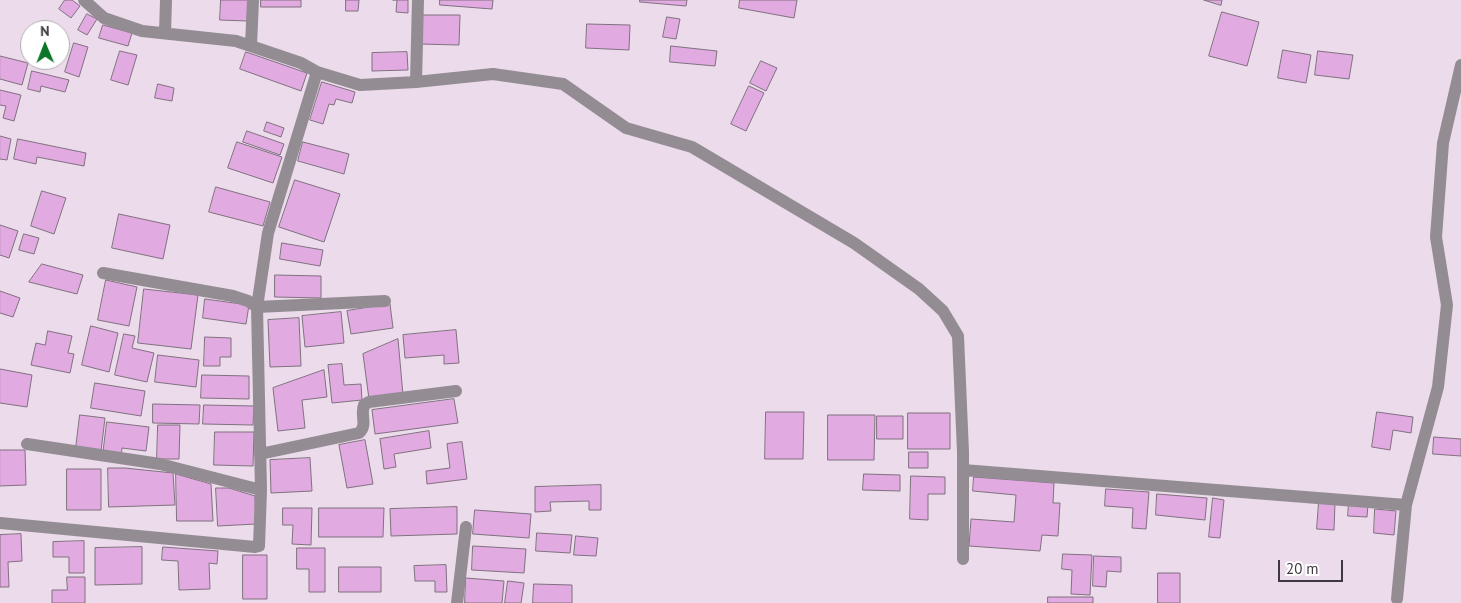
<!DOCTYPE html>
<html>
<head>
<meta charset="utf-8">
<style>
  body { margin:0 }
  #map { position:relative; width:1461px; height:603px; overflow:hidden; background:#ebdbeb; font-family:"PT Sans",sans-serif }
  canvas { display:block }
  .north { position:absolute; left:20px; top:20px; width:50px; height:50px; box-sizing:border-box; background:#fff; border:1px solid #b2b0b2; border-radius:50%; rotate:359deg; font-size:14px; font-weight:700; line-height:20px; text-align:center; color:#3f393f }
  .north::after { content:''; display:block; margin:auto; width:18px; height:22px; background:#0c7527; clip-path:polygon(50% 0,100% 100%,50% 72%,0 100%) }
  .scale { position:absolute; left:1278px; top:560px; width:65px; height:22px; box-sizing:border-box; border:2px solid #3f393f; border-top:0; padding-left:6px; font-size:15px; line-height:18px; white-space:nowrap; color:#3f393f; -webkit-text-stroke:4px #fff; paint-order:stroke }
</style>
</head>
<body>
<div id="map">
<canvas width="1461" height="603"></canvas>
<div class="north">N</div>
<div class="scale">20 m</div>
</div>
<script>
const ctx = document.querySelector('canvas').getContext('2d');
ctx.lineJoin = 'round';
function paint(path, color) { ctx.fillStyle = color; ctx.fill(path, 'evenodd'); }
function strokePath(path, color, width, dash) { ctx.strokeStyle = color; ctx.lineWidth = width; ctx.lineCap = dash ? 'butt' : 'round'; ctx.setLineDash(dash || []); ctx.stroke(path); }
const building = new Path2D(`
  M65,0H72L80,6L71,18L59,9Z
  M221,0H248L247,21L220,20Z
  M261,0H301V7H261Z
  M346,0H359L358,11H346Z
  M393,0H408V13L396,12L397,0Z
  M440,0H493L492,9L440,5Z
  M640,0H687L686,6L640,2Z
  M740,0H797L794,18L739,8Z
  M1204,0H1222L1221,5Z
  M1222,12L1259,22L1247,66L1209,56Z
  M87,14L97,19L87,35L78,30Z
  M421,15H460L459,45L420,44Z
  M667,17L680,19L676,39L663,37Z
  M587,24L630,25L629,50L586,48Z
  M103,25L132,33L128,46L99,38Z
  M74,43L88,47L79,77L65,72Z
  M671,46L717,51L715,66L670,62Z
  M1283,50L1311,55L1306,83L1278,78Z
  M120,51L137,55L128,85L111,80Z
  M1318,51L1353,55L1349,79L1315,75Z
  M246,52L307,73L301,91L240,69Z
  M407,52L408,70L372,71V53Z
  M0,56L28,63L22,85L0,79Z
  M761,61L777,68L766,91L750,83Z
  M32,71L69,80L65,92L41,86L40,92L28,89Z
  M322,82L355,92L352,103L336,99L334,105L329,104L323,124L310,120Z
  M158,84L174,88L172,101L155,98Z
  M749,86L764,93L746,131L731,124Z
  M0,90L21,95L14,121L3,118L6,106L0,105Z
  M267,122L284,128L281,137L264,131Z
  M247,131L284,144L280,155L243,142Z
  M0,136L11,139L7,160L0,159Z
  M18,139L86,153L84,166L37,157L36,164L14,159Z
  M237,142L282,157L273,183L228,168Z
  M303,142L349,154L344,174L298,161Z
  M295,180L340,194L324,242L279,227Z
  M216,187L270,202L263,226L209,212Z
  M42,191L66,198L54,234L31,226Z
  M119,214L170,225L163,259L112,248Z
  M0,225L18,231L9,258L0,255Z
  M24,234L39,238L34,254L19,250Z
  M282,243L323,250L320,266L280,259Z
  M42,264L83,275L77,294L29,282Z
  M275,275L321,276V298L275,297Z
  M106,280L137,287L129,326L98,320Z
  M144,289L198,295L191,349L138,343Z
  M0,291L20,298L13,317L0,313Z
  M205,299L249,305L246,324L203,318Z
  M390,304L393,328L351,334L347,311Z
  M341,312L344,343L305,347L302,316Z
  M299,318L301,366L270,367L268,320Z
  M91,326L118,333L109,372L82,365Z
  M456,330L459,363L444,364V355L405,358L403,335Z
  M48,331L72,336L68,353L74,354L70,373L31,365L36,343L45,345Z
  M124,334L135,336L132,348L154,353L147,382L115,375Z
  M205,337L231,338V357H220V366H204Z
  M398,339L403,395L369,399L363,354Z
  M158,355L199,360L196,387L155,382Z
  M342,364L344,385L361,384L362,400L332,403L328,365Z
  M0,369L32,375L27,407L0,403Z
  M324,370L327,397L302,400L305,428L278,431L273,388Z
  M202,375L249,376V399L201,398Z
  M95,383L145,391L141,416L91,408Z
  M454,399L458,423L375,434L372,410Z
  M153,404L200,405L199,424L153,423Z
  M204,405L254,406L253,425L203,424Z
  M766,412H804L803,459H765Z
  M1377,412L1413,417L1411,433L1393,430L1390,450L1372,447Z
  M908,413H950V449H908Z
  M80,415L105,418L101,451L76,448Z
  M828,415H875L874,460H828Z
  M877,416H903V439H877Z
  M107,422L149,427L146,451L122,448L121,458L103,455Z
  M158,425H180L179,459H157Z
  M429,431L431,448L394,454L396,467L384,469L380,439Z
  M215,432H254L253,466L214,465Z
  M1434,437L1461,439V456L1433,454Z
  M365,440L373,484L347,488L339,445Z
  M462,442L467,479L427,484L426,471L450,468L447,444Z
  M0,450H25L26,485L0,486Z
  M909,452H928V468H909Z
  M310,458L312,491L271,493L270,460Z
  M108,468H125L173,473L175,505L109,507Z
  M67,469H101V510H67Z
  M176,474L211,484L213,521H177Z
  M864,474L900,475V491L863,490Z
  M911,476L945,477V494H928V520L910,519Z
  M974,477L1054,483L1053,503H1060L1058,536L1042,535L1040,551L969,546L971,519L1014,522L1016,495L973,491Z
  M601,485V510H589V501L550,502L551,511L535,512V487Z
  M216,488H229L255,496L256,524L218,526Z
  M1106,489L1149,492L1146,529L1132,528L1133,508L1105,506Z
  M1157,494L1207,498L1205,520L1156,515Z
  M1213,498L1224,500L1220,538L1209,537Z
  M1319,502L1335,503L1334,530L1317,529Z
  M1349,503L1368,504L1367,517L1348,516Z
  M457,507V534L391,536L390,509Z
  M283,508H312L311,545L292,544L293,525H283Z
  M319,508H384L383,537H319Z
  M1375,509L1396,511L1394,535L1374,533Z
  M475,510L531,514L529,538L473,534Z
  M537,533L572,535L570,553L536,551Z
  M21,534L22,561L8,562L9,587H0V535Z
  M576,536L598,538L596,556L574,555Z
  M84,541V573H69V557H53V542Z
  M473,546L526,549L524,573L472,570Z
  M142,547V584L95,585V548Z
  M163,547L218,551L217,564L209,563L210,589L179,590L178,561L162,560Z
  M297,548H325V592H309V569H297Z
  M1063,554L1092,555L1090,595L1071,594L1072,570L1062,569Z
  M243,555H267V599H243Z
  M1094,556L1121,557V572L1107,571L1106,587L1093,586Z
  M446,565L447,592H435V581H415L414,566Z
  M339,567H381V592H339Z
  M1158,573H1180V603H1158Z
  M67,577H85V603H52V590H67Z
  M466,578L504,581L502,603H465Z
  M508,581L524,583L521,603H505Z
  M534,584L572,585V603H533Z
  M1048,597H1093V603H1048Z`);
paint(building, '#e1aae1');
strokePath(building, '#80717f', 1);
strokePath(new Path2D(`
  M84,0L104,18L142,31L236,41L301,63L317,72L360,85L416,82L493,74L563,84L626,128L692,147L854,243L919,289L943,311L958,336L963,452V559
  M165,33L166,0
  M251,46L253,0
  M416,82L418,0
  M103,273L233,296L248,301L257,307L385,301
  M27,444L160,464L261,490
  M260,454L359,433C368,425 360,415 364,405L369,402L456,391
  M963,470L1406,505
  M0,523L255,547L259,546L261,490L257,307L268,233L317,72
  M1397,599L1406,505L1438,387L1447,305L1436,237L1443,143L1461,65
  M457,603L466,527`), '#938c93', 12);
</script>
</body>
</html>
